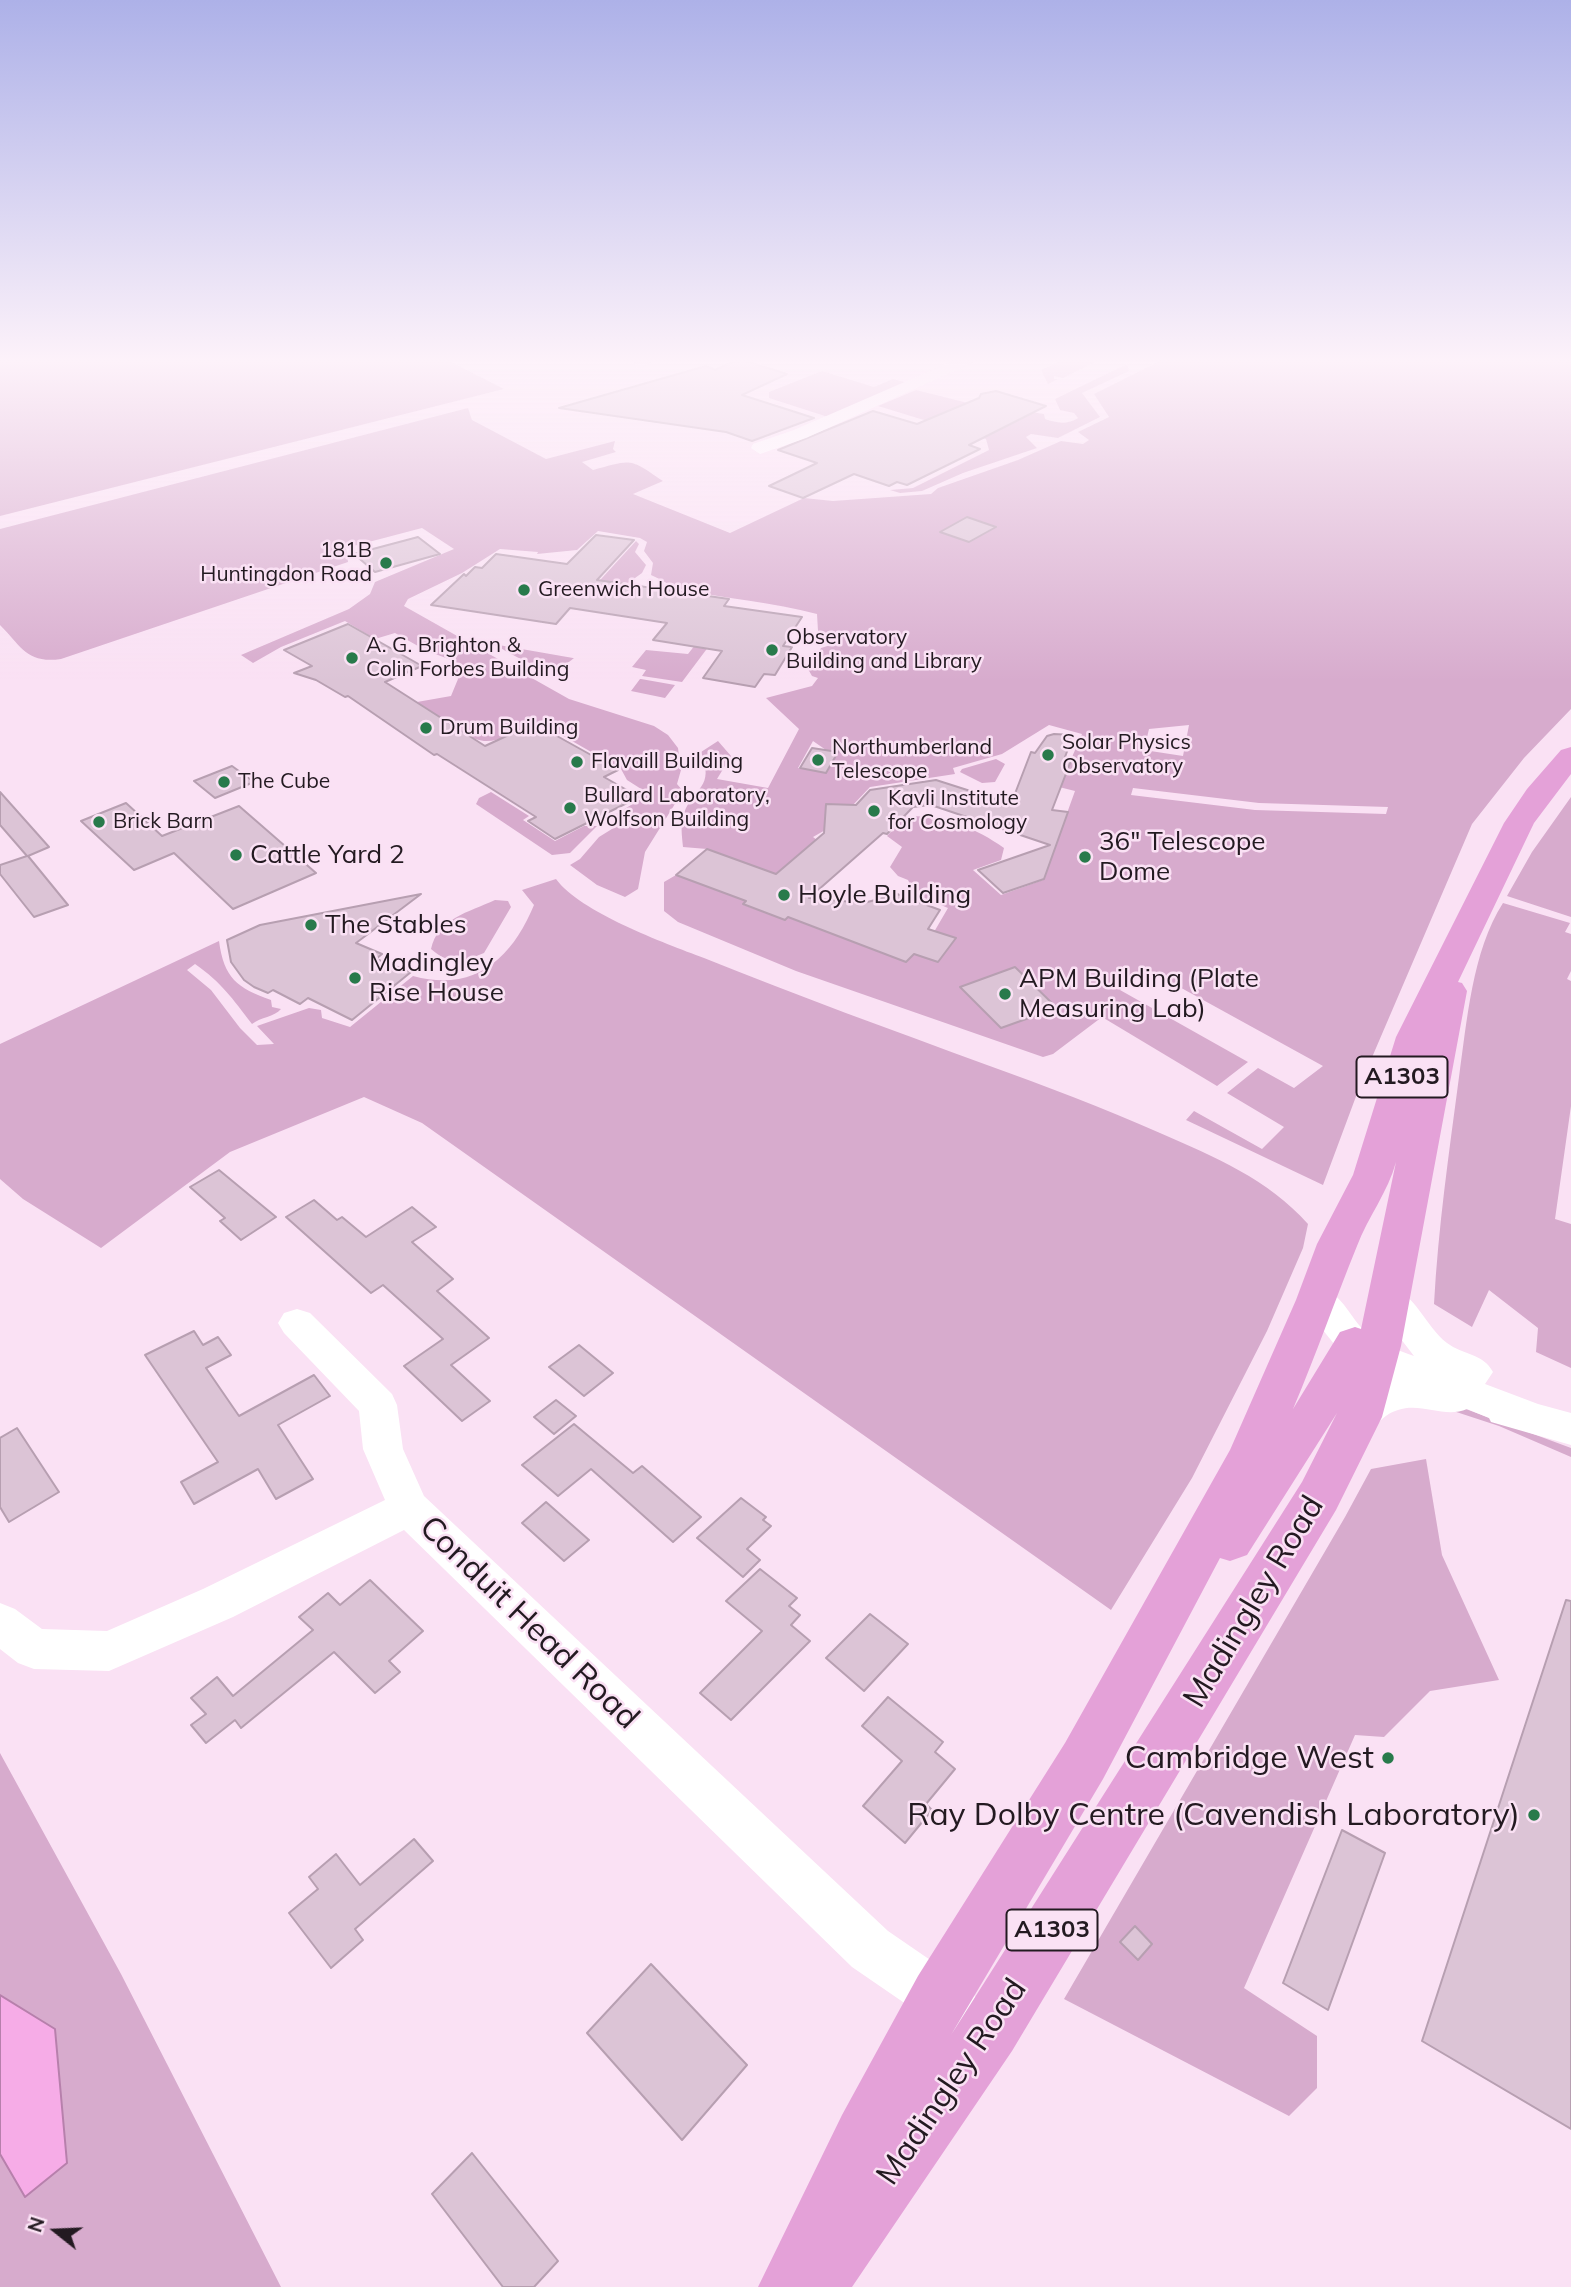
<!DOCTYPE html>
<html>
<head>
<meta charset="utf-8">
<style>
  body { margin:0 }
  #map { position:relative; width:1571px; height:2287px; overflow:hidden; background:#fae1f4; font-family:Mulish,sans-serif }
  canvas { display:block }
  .north { position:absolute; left:21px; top:2196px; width:70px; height:70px; -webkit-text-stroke:5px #fae1f4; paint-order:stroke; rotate:288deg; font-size:19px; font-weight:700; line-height:28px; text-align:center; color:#231a21 }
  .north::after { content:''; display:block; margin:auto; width:24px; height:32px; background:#231a21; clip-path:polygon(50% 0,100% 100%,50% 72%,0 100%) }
</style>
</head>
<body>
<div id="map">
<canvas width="1571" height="2287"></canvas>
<div class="north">N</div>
</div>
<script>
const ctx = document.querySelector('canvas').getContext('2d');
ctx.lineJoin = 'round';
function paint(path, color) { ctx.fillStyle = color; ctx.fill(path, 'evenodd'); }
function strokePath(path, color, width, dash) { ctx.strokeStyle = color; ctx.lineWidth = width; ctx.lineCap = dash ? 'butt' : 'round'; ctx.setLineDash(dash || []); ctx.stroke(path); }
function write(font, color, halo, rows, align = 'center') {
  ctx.font = font + ' Mulish,sans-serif'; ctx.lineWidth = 5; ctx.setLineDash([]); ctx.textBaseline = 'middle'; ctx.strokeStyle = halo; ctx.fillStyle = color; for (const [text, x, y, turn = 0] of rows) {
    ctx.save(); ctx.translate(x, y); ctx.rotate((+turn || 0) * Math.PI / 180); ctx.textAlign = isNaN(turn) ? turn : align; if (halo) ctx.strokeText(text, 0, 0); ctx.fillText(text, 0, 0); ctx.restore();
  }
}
paint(new Path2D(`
  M0,361H449L504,389L0,516Z
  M1061,361H1097L1063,378L1054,376V379H1058L1048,384L1041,370Z
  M1160,361H1571V709L1524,758L1472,824L1361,1083L1323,1185L1186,1120L1194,1111L1262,1149L1284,1127L1227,1093L1258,1068L1294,1088L1323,1066L1145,968L1120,990L1248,1062L1217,1086L1102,1017L1053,1054L1043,1057L796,971L678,922L664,911V882L676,875L746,901L744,905L785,920L788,917L906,962L934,932L948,908L915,894L908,880L898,876L890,867L902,847L887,836L906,816C942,815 975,827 1004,848L1001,860L973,870L1001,895L1043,880L1075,791L1059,787L1082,734L1049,725L1002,754L953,768L955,774L870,787L834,825L813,837L817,840L776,874L707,849L683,847C682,836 680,824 684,813C694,786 715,789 701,752L718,741L731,756L717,779L768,788L799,729L766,698L812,686L818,678L812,676L808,669L821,648L840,642V639L818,631L817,614C773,602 726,599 681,589C670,586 661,579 651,575L653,563L644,551L647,542L640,538L598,531L577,550L537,554L538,552L500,549L462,573L408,599L404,606L569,699L654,726L668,735L678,748L681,770L677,784L683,791L645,852L638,889L625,897L597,885L570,865L580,859L599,837L620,824L613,816L649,794L627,780L621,769L551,729L523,722L526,727C513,733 499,742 484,741C465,739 434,713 417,702L451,696L458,679L451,660L425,650L395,633L375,639L345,621L281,647L253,663L241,655L349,609L370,594L375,582L454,549L422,528L346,548L348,562L61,659C27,664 21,646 0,625V529L468,408L472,420L546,459L615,441L613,449L616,452L582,462L593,470C633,459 629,458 663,481L633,494L730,533L804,498L833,501L931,494L938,488L1018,460L1061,441L1083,444L1089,440L1078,432L1109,417L1094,394ZM1189,725L1183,756L1144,750L1149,729ZM813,741L826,750L837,752L826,772L798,768ZM1133,788L1259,803L1388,807L1386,814L1255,810L1131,795Z
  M1127,364L1129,371L1082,393L1100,417L1058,438L1031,434L1026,437L1037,448L963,473L922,491L900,493L890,490L913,488L989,450L986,439L878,406L916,390L968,403L1044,414L1045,419C1057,423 1067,425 1078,418L1074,413L1060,410L1055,399Z
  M822,371L874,387L893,379L904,382L903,385L828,417L769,398V392Z
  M636,541L639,544L635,552L646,565L642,573L628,583L623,582L613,593L591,590Z
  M699,640L712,642L682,682L642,676L646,670L632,667L646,650L688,654Z
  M493,644L573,658H574C550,681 516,656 493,644Z
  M640,679H641L675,685L665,698L631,691Z
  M996,759L1005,764L995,782L982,783L960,772L962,769Z
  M491,792L529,816L523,820L555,841L584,826H597L570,853L552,855L476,804L479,798Z
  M1571,797V917L1507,896L1532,852Z
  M556,879C580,912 664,943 704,958C798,996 892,1030 987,1065C1046,1086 1103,1108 1160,1133C1215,1157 1268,1179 1308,1224L1303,1248L1267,1331L1192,1478L1111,1610L422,1123L364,1097L230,1152L101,1248L23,1199L0,1179V1044L219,941C224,978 237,988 271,1000L272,1007L281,1009C274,1017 261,1017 252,1024C232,998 222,983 195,964L187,970L211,990L240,1028L257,1045L274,1044L257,1026L309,1008L321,1010L322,1018L350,1027L413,976C475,993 512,958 534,905L522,890Z
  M495,900L508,901L511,907L484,953C463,962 449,965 431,949C437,919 469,912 495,900Z
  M1503,903L1570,923L1565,932L1571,934V971L1567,979L1571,981V1106L1555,1219L1571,1224V1368L1536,1352L1538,1328L1489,1290L1472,1327L1434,1304C1438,1228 1449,1153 1459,1077C1467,1022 1472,951 1503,903Z
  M1435,1405H1455L1571,1448V1457L1499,1426Z
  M1426,1459L1442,1555L1499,1680L1430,1691L1384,1737L1355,1735L1244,1988L1317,2036V2088L1289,2116L1064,1999L1345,1517L1371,1469Z
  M0,1753L121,1974L281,2287H0V2154L25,2197L55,2029L0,1995Z`), '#d7abcd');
const water = new Path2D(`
  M0,1995L55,2029L67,2163L25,2197L0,2154Z`);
paint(water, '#f6ace7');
strokePath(water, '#b780ac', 2);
const building = new Path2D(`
  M735,361H745L787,374L742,395L814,418L752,441L726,432L559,408L706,366L715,370Z
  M996,391L1046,406L969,445L980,449L907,485L897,482L889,486L854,474L803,498L769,486L817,463L778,450L873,411L917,424L979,398L981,394Z
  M967,517L996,527L969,542L940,532Z
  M596,535L634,540L597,580L729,599L724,606L802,617L783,646L792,647L775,675L764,674L755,687L703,678L722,651L653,640L667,623L570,608L556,624L431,605L464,574L466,576L475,567L482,568L496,554L567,564Z
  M418,537L440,554L375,572L354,554Z
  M348,624L422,666L385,682L485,746L526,727L539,735L548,731L618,770L604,777L639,797L555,839L528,821L536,817L437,754L434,755L348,696L345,697L316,680L294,673L312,666L284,650Z
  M1054,734L1073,735L1065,757L1072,758L1052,810L1068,812L1044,879L1003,893L978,870L1050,845L931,805L913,807L887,834L883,833L809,898L864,903L897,894L940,910L928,929L956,938L938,962L914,954L906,962L788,917L785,920L743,904L746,901L676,875L707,849L776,874L824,833L826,804L856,805L870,790L936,780L1011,804L1031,752L1035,753L1047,736Z
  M812,748L838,752L826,773L800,768Z
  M232,766L254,782L215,798L194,781Z
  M0,792L49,847L28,856L68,905L34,917L0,874V865L27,856L0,825Z
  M126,803L162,836L239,806L316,873L233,909L174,853L134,870L81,821Z
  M421,894L356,943L382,954L376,959L411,972L352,1020L308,998L300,1004L273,990L268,993L254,987L244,980L231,962L227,940L260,925Z
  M1015,967L1057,1008L1001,1028L960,987Z
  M219,1170L276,1217L241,1240L220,1221L225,1218L190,1187Z
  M314,1200L337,1220L342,1217L366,1237L412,1207L436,1227L412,1242L453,1279L437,1291L489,1338L451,1365L490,1401L462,1421L404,1366L443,1339L383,1285L371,1293L286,1217Z
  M194,1331L203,1345L218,1337L231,1355L206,1368L239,1416L314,1375L330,1396L278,1425L313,1479L276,1499L258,1469L194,1504L181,1482L218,1462L145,1355Z
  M579,1345L613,1373L584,1396L549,1367Z
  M556,1400L576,1416L554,1434L534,1417Z
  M574,1424L633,1473L642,1466L701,1517L673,1542L591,1469L558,1496L522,1465Z
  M17,1428L59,1492L9,1522L0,1507V1438Z
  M741,1498L766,1517L763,1520L771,1526L747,1549L760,1560L743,1577L697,1538Z
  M546,1502L589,1540L564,1561L522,1523Z
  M760,1569L797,1598L789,1606L800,1615L791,1625L810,1641L731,1720L700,1693L762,1631L726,1601Z
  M370,1580L423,1631L389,1661L400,1672L375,1693L334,1652L241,1728L235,1720L206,1743L191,1725L206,1714L191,1698L217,1677L233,1696L313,1630L299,1617L328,1593L340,1605Z
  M1566,1600L1571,1601V2129L1422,2041Z
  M870,1614L908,1644L864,1691L826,1658Z
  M888,1697L943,1742L935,1752L955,1769L926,1804L932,1810L905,1843L863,1806L902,1761L862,1726Z
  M1342,1830L1385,1853L1328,2010L1283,1983Z
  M414,1839L433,1861L355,1929L363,1940L331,1968L289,1913L318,1889L309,1877L336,1854L360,1885Z
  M1135,1926L1152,1944L1138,1960L1120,1942Z
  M651,1964L747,2065L682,2140L587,2033Z
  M472,2153L558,2261L534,2287H503L432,2194Z`);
paint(building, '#dcc4d6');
strokePath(building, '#b79fb1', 2);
paint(new Path2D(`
  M634,361H654L641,368L635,367Z
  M953,361H976L806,438L760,454L751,448L753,444L794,430Z
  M1388,1285C1416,1294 1425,1326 1447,1343C1463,1355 1483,1353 1493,1372L1485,1384L1538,1404L1571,1413V1445L1491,1422L1489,1418L1467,1409C1445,1419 1422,1402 1398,1410C1374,1417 1377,1439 1345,1428L1339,1417C1349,1398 1370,1383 1391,1379L1342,1354L1299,1300L1304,1290C1339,1279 1346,1316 1368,1334C1381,1344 1399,1351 1414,1356L1370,1299L1375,1289Z
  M297,1309L310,1313L392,1394L397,1405L403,1449L424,1496L888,1931L971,1988L979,2006L971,2024L953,2032L935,2024L852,1967L404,1530L233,1617L109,1671L34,1669L18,1663L0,1649V1603L15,1609L42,1629L107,1631L203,1589L385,1500L363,1449L359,1411L284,1333L278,1323L284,1313Z`), '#fff');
paint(new Path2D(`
  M1571,747V774L1534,823L1458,982L1462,983L1467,991L1401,1346L1382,1417L1336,1510L1012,2051L852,2287H758L842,2115L918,1976L1065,1743L1230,1450L1296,1300L1317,1244L1353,1175L1396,1037L1504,823L1527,789L1561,750ZM1396,1162L1361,1329L1355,1327L1340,1332L1293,1409C1316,1355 1335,1300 1357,1246C1368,1217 1388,1192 1396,1162ZM1337,1413L1302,1482L951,2035L1103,1779L1220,1558L1230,1561L1247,1555Z`), '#e4a1d8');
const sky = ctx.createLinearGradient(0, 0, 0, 682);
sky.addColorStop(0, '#adb1e8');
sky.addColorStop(0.53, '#fdf2fa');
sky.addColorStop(1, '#fdf2fa00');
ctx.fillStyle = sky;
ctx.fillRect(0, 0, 1571, 682);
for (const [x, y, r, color] of [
  [386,563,7,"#287a4b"],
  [524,590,7,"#287a4b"],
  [772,650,7,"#287a4b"],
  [352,658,7,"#287a4b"],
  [426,728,7,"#287a4b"],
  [1048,755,7,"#287a4b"],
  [818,760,7,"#287a4b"],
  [577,762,7,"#287a4b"],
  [224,782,7,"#287a4b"],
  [570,808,7,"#287a4b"],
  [874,811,7,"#287a4b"],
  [99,822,7,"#287a4b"],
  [236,855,7,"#287a4b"],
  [1085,857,7,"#287a4b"],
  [784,895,7,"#287a4b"],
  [311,925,7,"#287a4b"],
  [355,978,7,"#287a4b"],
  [1005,994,7,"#287a4b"],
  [1388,1758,7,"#287a4b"],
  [1534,1815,7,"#287a4b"]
]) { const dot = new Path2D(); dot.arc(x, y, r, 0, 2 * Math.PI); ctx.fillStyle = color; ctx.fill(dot); strokePath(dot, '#fae1f4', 2.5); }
write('21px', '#231a21', '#fae1f4', [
  ["181B",372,551,"right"],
  ["Huntingdon Road",372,575,"right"],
  ["Greenwich House",538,590],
  ["Observatory",786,638],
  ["Building and Library",786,662],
  ["A. G. Brighton &",366,646],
  ["Colin Forbes Building",366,670],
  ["Drum Building",440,728],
  ["Solar Physics",1062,743],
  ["Observatory",1062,767],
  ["Northumberland",832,748],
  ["Telescope",832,772],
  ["Flavaill Building",591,762],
  ["The Cube",238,782],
  ["Bullard Laboratory,",584,796],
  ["Wolfson Building",584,820],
  ["Kavli Institute",888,799],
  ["for Cosmology",888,823],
  ["Brick Barn",113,822]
], 'left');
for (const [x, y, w] of [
  [1402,1077,91],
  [1052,1930,91]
]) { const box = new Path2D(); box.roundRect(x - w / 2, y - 20.5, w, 41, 5); ctx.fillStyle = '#fae1f4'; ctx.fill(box); strokePath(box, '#231a21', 2); }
write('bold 24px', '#231a21', null, [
  ["A1303",1402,1077],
  ["A1303",1052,1930]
]);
write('26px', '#231a21', '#fae1f4', [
  ["36″ Telescope",1099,842],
  ["Dome",1099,872],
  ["Cattle Yard 2",250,855],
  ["Hoyle Building",798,895],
  ["The Stables",325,925],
  ["Madingley",369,963],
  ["Rise House",369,993],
  ["APM Building (Plate",1019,979],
  ["Measuring Lab)",1019,1009]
], 'left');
write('32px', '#231a21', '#fae1f4', [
  ["Madingley Road",1254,1602,-59],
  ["Conduit Head Road",529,1623,44],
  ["Madingley Road",952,2082,-56]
]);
write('32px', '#231a21', '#fae1f4', [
  ["Cambridge West",1374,1758],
  ["Ray Dolby Centre (Cavendish Laboratory)",1520,1815]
], 'right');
</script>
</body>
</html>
